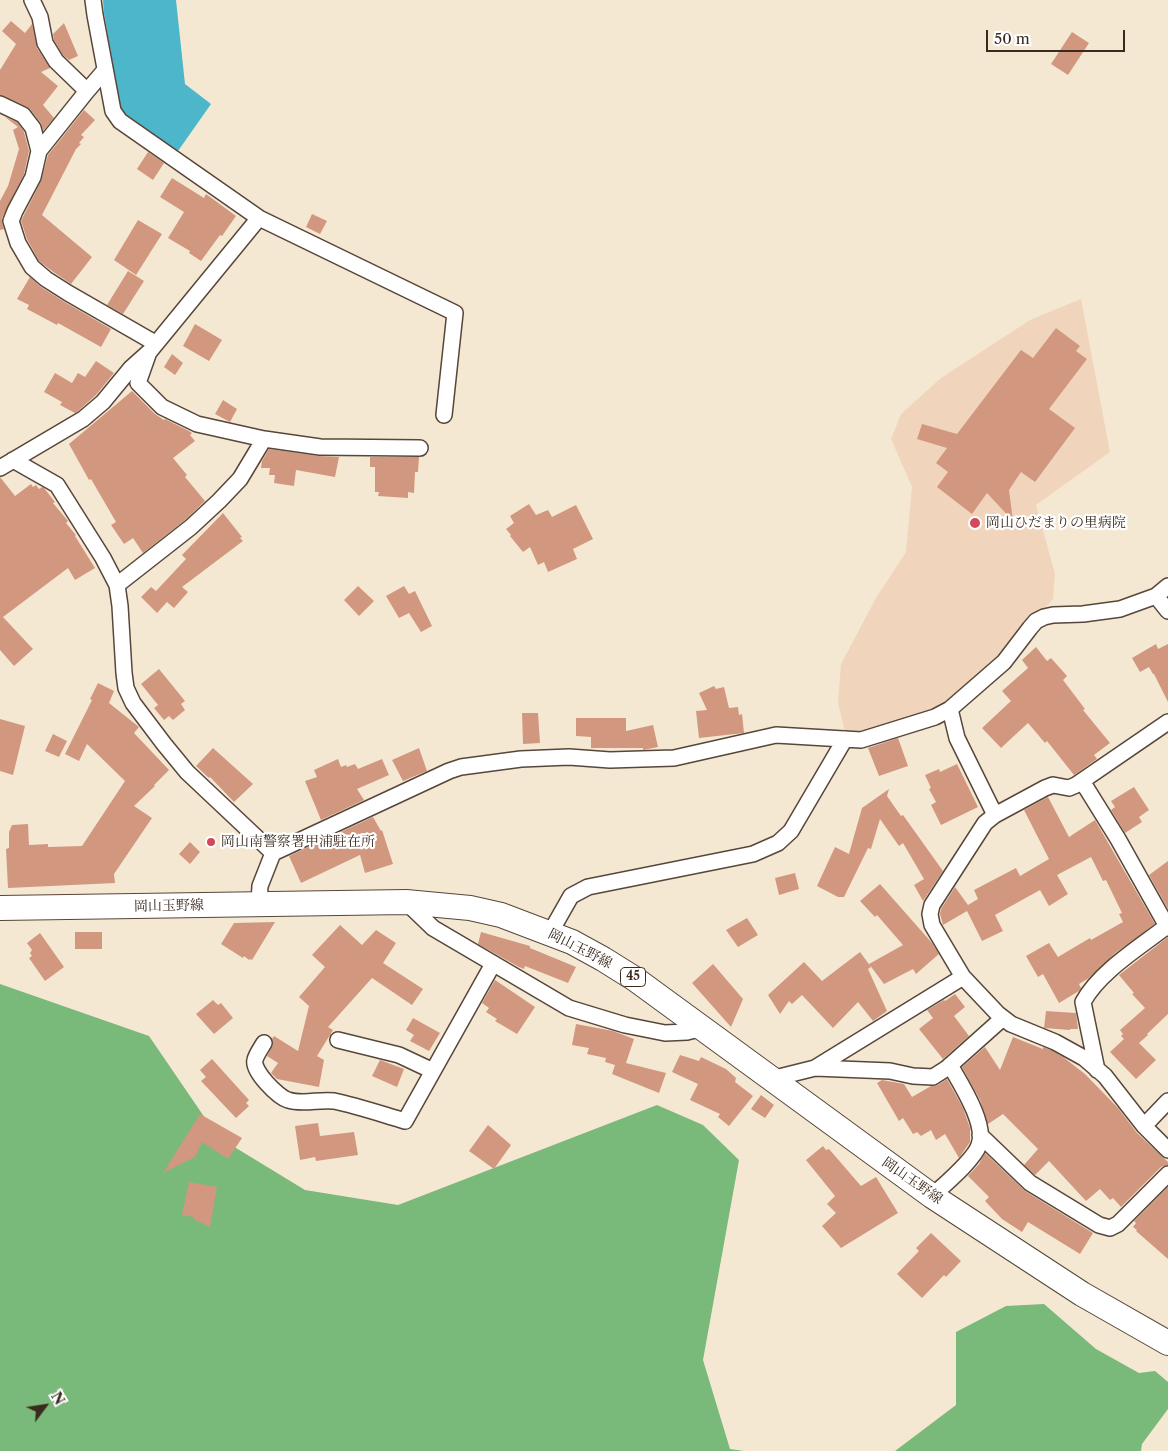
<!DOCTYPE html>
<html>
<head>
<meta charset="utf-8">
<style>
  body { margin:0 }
  #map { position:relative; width:1168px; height:1451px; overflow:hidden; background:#f5e8d3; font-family:"Libre Caslon Text",serif }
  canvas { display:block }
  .north { position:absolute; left:20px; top:1381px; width:50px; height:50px; -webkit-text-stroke:4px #fff; paint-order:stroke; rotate:59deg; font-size:14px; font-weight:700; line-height:20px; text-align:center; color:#3b2a1e }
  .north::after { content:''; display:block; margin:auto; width:18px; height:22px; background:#3b2a1e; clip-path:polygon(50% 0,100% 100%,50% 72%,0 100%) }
  .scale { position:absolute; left:986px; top:30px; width:139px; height:22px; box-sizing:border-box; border:2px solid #3b2a1e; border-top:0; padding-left:6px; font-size:15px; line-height:18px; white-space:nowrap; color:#3b2a1e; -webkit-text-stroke:4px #fff; paint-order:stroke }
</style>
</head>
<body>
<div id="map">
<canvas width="1168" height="1451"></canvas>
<div class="north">N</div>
<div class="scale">50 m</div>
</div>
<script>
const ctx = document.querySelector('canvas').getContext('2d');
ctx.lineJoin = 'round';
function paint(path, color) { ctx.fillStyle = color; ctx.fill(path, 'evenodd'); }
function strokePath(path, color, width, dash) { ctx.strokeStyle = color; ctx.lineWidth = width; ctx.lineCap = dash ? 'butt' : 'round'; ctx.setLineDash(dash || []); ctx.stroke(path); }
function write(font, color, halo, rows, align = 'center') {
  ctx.font = font + ' "Libre Caslon Text","Noto Serif JP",serif'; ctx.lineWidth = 4.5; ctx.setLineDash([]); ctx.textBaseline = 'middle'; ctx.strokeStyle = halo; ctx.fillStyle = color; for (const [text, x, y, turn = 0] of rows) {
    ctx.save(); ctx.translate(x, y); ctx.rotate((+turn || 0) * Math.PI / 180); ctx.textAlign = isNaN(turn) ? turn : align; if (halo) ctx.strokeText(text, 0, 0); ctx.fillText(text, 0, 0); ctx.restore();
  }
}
paint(new Path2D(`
  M1081,299L1110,452L1036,505L1055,574L1053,599L1042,612L1029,618L1020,627L999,660L938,710L913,721L846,736L838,703L841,664L876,598L906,552L912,487L891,439L901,414L941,378L1030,320Z`), '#f0d5bc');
paint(new Path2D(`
  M0,984L149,1036L218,1137L305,1190L398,1205L657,1105L703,1125L739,1160L703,1360L730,1449L744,1451H0Z
  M1044,1304L1096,1349L1139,1373L1155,1371L1168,1382V1409L1142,1444L1141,1451H895L956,1405V1332L1006,1306Z`), '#79b97a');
paint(new Path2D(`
  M103,0H176L185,84L211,104L178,151L128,118L121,112L104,13Z`), '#4db6cb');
paint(new Path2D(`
  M11,21L25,33L32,24L37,48L50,68L41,72L58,86L43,105L54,118L43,131L41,123L30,109L0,95V70L16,44L2,31Z
  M64,23L78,56L69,60L63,55L54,40L53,34Z
  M1072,32L1089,43L1068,75L1051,64Z
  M84,110L95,120L81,135L84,137L79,143L81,144L76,149L42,215L92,257L71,284L52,271L39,261L27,239L21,221L41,181L48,155Z
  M5,117L17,122L24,132L29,151L24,174L2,218V223L4,229L0,230V201L8,186L19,149L13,130L18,127Z
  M148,152L164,163L153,180L137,169Z
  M172,178L204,198L206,194L236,216L222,236L220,235L201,261L189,253L190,251L168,238L184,212L160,197Z
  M312,214L327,221L320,234L306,227Z
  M138,220L162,234L136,275L114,260Z
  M128,271L144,281L123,314L107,305Z
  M30,277L41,287L63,301L111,329L101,347L58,323L57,325L27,309L29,305L17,299Z
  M195,324L222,340L209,361L183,346Z
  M1056,328L1080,346L1076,351L1087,359L1049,409L1075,428L1035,482L1021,472L1009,490L1013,521L987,493L972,514L937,487L948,472L936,463L947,448L917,439L922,424L957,434L1021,350L1033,358Z
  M172,354L183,363L175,375L164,367Z
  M96,361L114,373L96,395L78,411L75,413L60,405L62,402L44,392L55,373L72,383L78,373L85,377Z
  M132,391L155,414L164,420L165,419L189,431L192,433L190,435L195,441L173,458L187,475L185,477L205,501L185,520L143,553L133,538L124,544L111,525L116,522L91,479L89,480L69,444Z
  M223,400L237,409L230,422L215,414Z
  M269,449L319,456L339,457L335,477L296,470L294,486L274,483L275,475H269L270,468H261L262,461Z
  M370,457H419L418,472H415L414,493L408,492V498L378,496L379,492H375V467H370Z
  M0,477L15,496L31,484L33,487L36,485L39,489L42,487L44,488L55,502L53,503L68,521L66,523L76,535L75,536L95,568L75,580L68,568L3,617L33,649L14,666L0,650Z
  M529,504L536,515L548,510L552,517L576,505L593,539L573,549L577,559L548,572L544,562L538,565L530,547L523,552L510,536L511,535L506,529L514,523L510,516Z
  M223,513L242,537L240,538L243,541L182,587L188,592L174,608L167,602L157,613L141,597L151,587L156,591L186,559L182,555Z
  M358,586L374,601L359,616L344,600Z
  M404,586L409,594L415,591L432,626L421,632L409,613L399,618L386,596Z
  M1156,644L1158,649L1168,644V702L1154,674H1153L1149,667L1140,672L1132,658Z
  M1036,647L1047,661L1051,658L1067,676L1063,680L1085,709L1083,710L1110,743L1094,755L1097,759L1074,775L1047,741L1045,743L1028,723L1001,748L982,728L1011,701L1002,691L1028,668L1022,660Z
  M159,669L185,701L181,704L185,710L173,720L169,716L164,720L154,708L158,705L141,684Z
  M98,683L114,691L109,703L139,727L134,733L169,770L154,785L155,786L134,806L152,818L114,874L115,883L8,888L6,849L9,848V832L12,825L28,824L29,845L48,844V847L82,846L125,781L87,744L79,761L65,754L92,700L90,699Z
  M714,686L716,689L724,687L729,708L738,707L739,715L742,714L744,733L699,738L696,711L707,710L699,693Z
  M522,713H538L540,743L523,744Z
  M576,718H626V731L653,725L658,747L643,750V748H591V737L576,736Z
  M0,719L25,726L13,775L0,771Z
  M53,734L67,741L59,757L45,751Z
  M898,738L908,766L879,776L868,748Z
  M213,748L253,784L234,802L210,777L209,778L196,766Z
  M419,748L427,771L403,781L392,760Z
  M338,759L341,767L346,765L347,767L355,764L358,769L382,759L389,775L357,789L364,800L321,820L305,781L317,777L314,770Z
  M957,764L978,807L941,825L931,805L936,802L929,789L931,788L925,775L939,769L940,772Z
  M1134,787L1149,810L1139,817L1142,822L1125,833L1111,810L1115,807L1111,801Z
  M889,789L887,796L901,816L903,815L943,871L923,901L914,885L924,879L903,843L899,846L880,819L871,849L868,848L844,897H838L817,886L835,847L849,854L862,808Z
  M1048,797L1069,837L1095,820L1155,924L1115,953L1089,978L1079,984L1081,988L1079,991L1059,1003L1043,974L1038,977L1026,956L1049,943L1058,957L1090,938L1091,940L1123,922L1119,914L1122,913L1106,880L1103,881L1091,857L1057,875L1068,894L1049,906L1040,890L995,915L1003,931L982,941L967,911L943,925L940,914L941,909L955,887L968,905L978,899L974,890L1016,868L1020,876L1049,859L1024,810Z
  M373,817L381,831L382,830L393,864L365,873L360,855L301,883L289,856Z
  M190,842L200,852L190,864L179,854Z
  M1168,861V909L1149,875Z
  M795,873L799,889L779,895L775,878Z
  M880,884L932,943L939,954L916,974L913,969L884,984L869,964L903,945L877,915L875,917L860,901Z
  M747,918L758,935L738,947L726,930Z
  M275,922L252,960L250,959L249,960L244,956L243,958L221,944L234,923Z
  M340,925L362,945L376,930L396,943L383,963L423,989L412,1005L372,978L328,1027L333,1030L317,1056L324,1060L319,1087L277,1079L271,1073L278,1063L267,1056L272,1047L273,1043L272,1039L274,1036L298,1051L309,1006L299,997L325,967L312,955Z
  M75,932H102V949H75Z
  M481,932L530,946V948L576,967L568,983L525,966L524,969L519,967L478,944Z
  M40,933L64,967L45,981L29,958L32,956L30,953L32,950L27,943Z
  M1168,937V1014L1147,1034L1148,1035L1139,1043L1156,1060L1136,1079L1110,1052L1124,1039L1121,1036L1123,1034L1120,1030L1145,1008L1132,994L1134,993L1119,975Z
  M860,952L871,967L868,969L887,1011L873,1021L858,1002L833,1028L802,995L792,1004L789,1001L780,1014L768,995L804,962L822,981Z
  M713,964L743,999L731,1027L692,983Z
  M495,980L535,1007L517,1034L495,1021L497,1019L486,1012L489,1008L482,1003Z
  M955,994L965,1007L954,1016L969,1036L943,1059L919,1029L933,1018L927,1010L944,1000L945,1001Z
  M213,1000L218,1005L221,1003L233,1018L214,1034L196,1014Z
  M1046,1011L1076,1013L1078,1029H1070V1030L1044,1028Z
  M413,1018L440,1033L429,1051L410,1041L414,1035L406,1030Z
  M576,1024L613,1031L634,1039L626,1063L666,1073L659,1093L612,1074L615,1065L605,1062L606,1058L587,1054L589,1048L572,1045Z
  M1013,1037L1043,1049V1047L1051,1050L1063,1057L1085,1074L1118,1108L1137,1133L1168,1162V1165L1161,1167L1121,1207L1113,1198L1110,1200L1100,1189L1086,1201L1049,1161L1035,1175L1024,1165L1038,1149L1003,1114L988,1124L980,1100L962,1067L985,1047L1000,1070Z
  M680,1055L699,1061L701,1057L726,1069L736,1078L735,1082L753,1096L729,1126L718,1117L720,1114L690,1100L698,1084L672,1072Z
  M212,1059L249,1100L246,1103L249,1106L236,1118L201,1081L206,1077L200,1070Z
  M380,1060L404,1069L397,1087L372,1076Z
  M947,1079L963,1108L970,1128V1142L959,1158L945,1134L936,1140L931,1130L921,1136L917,1132L913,1134L903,1118L899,1121L877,1083L882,1080L904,1084L912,1097L931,1086L938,1085Z
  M761,1095L774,1105L765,1118L751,1109Z
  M200,1114L242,1138L228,1159L202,1142L195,1157L163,1173Z
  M318,1123L320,1136L354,1132L358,1155L316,1161L315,1157L300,1160L295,1126Z
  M488,1125L511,1145L494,1169L469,1151Z
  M823,1146L826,1150L829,1149L861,1186L876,1177L898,1213L841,1248L822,1226L836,1213L827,1204L835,1196L806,1160Z
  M985,1153L1025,1191L1093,1233L1080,1254L1028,1222L1022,1232L1002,1219L985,1201L989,1197L968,1176L979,1164Z
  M189,1182L217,1187L210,1227L193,1219L194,1217L182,1215Z
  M1168,1187V1259L1136,1231L1137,1230L1133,1227L1136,1223L1134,1221Z
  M931,1233L961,1261L946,1277L944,1275L922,1298L897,1274L919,1251L916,1248Z`), '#d2977f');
const minor = new Path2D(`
  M32,0L40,17L45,43L56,61L87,91
  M93,0L95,15L113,111L120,121L259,218
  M0,104L23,115L33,128L39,151L33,177L15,211L11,221L18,243L32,267L46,279L68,293L155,343
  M39,151L87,91L105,70
  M149,352L138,383L162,407L197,424L264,439L320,447L420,448
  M13,460L57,485L103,558L117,585L120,606L124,673L126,688L133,703L164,744L187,772L273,853
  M0,468L83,419L103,402L131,368L150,351L259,218L455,313L444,415
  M117,585L191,527L219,501L240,479L264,439
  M1156,596L1168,611
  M950,709L957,738L995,815
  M1168,722L1076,785L1069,788L1053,785L1045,788L995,815L985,823L932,905L930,914L932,925L963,977L998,1014L1011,1024L1055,1042L1084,1058L1105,1076L1144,1126L1168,1150
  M1082,781L1118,839L1168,928
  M406,902L433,928L569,1008L625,1025L665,1033L687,1032L703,1028
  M259,904L260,886L273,853L449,771L461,767L521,759L569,757L610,760L674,758L776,735L861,740L935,717L950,709L1004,662L1030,628L1036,621L1044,617L1053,615L1083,614L1120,609L1156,596L1168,586
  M550,933L571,896L588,887L753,854L778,843L791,831L845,739
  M338,1040L399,1055L433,1071
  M264,1043C261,1048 256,1055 255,1060C252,1071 278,1097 288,1100C303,1105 319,1099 334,1101C358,1106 381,1114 405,1121L493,964
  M815,1068L890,1071L913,1076L933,1077L947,1068L1003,1018
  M1097,1070L1083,1002C1099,972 1140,947 1167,926
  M771,1079L815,1068L963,977
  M1144,1126L1168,1101
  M980,1135L1030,1183L1099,1225L1110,1228L1118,1224L1168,1174
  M932,1196C945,1184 974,1160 979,1145C987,1124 960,1083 950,1065`);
const primary = new Path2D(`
  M0,908L406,902L470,908L501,915L572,942L603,959L635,979L932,1196L1082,1294L1168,1343`);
strokePath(minor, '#574639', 18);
strokePath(primary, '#574639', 26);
strokePath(minor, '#fff', 15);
strokePath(primary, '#fff', 24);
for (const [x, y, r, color] of [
  [975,523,6,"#d1495b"],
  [211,842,5,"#d1495b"]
]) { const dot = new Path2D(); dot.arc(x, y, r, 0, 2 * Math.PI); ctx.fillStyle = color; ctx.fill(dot); strokePath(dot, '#fff', 2); }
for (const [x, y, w] of [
  [633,977,25]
]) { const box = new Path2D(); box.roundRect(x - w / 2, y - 9.5, w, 19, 4); ctx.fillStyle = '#fff'; ctx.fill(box); strokePath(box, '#3b2a1e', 1); }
write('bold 12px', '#3b2a1e', null, [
  ["45",633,977]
]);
write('14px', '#3b2a1e', '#fff', [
  ["岡山ひだまりの里病院",986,523],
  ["岡山南警察署甲浦駐在所",221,842]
], 'left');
write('14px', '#3b2a1e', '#fff', [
  ["岡山玉野線",169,906,-1],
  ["岡山玉野線",580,949,27],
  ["岡山玉野線",912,1181,35]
]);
</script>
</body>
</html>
